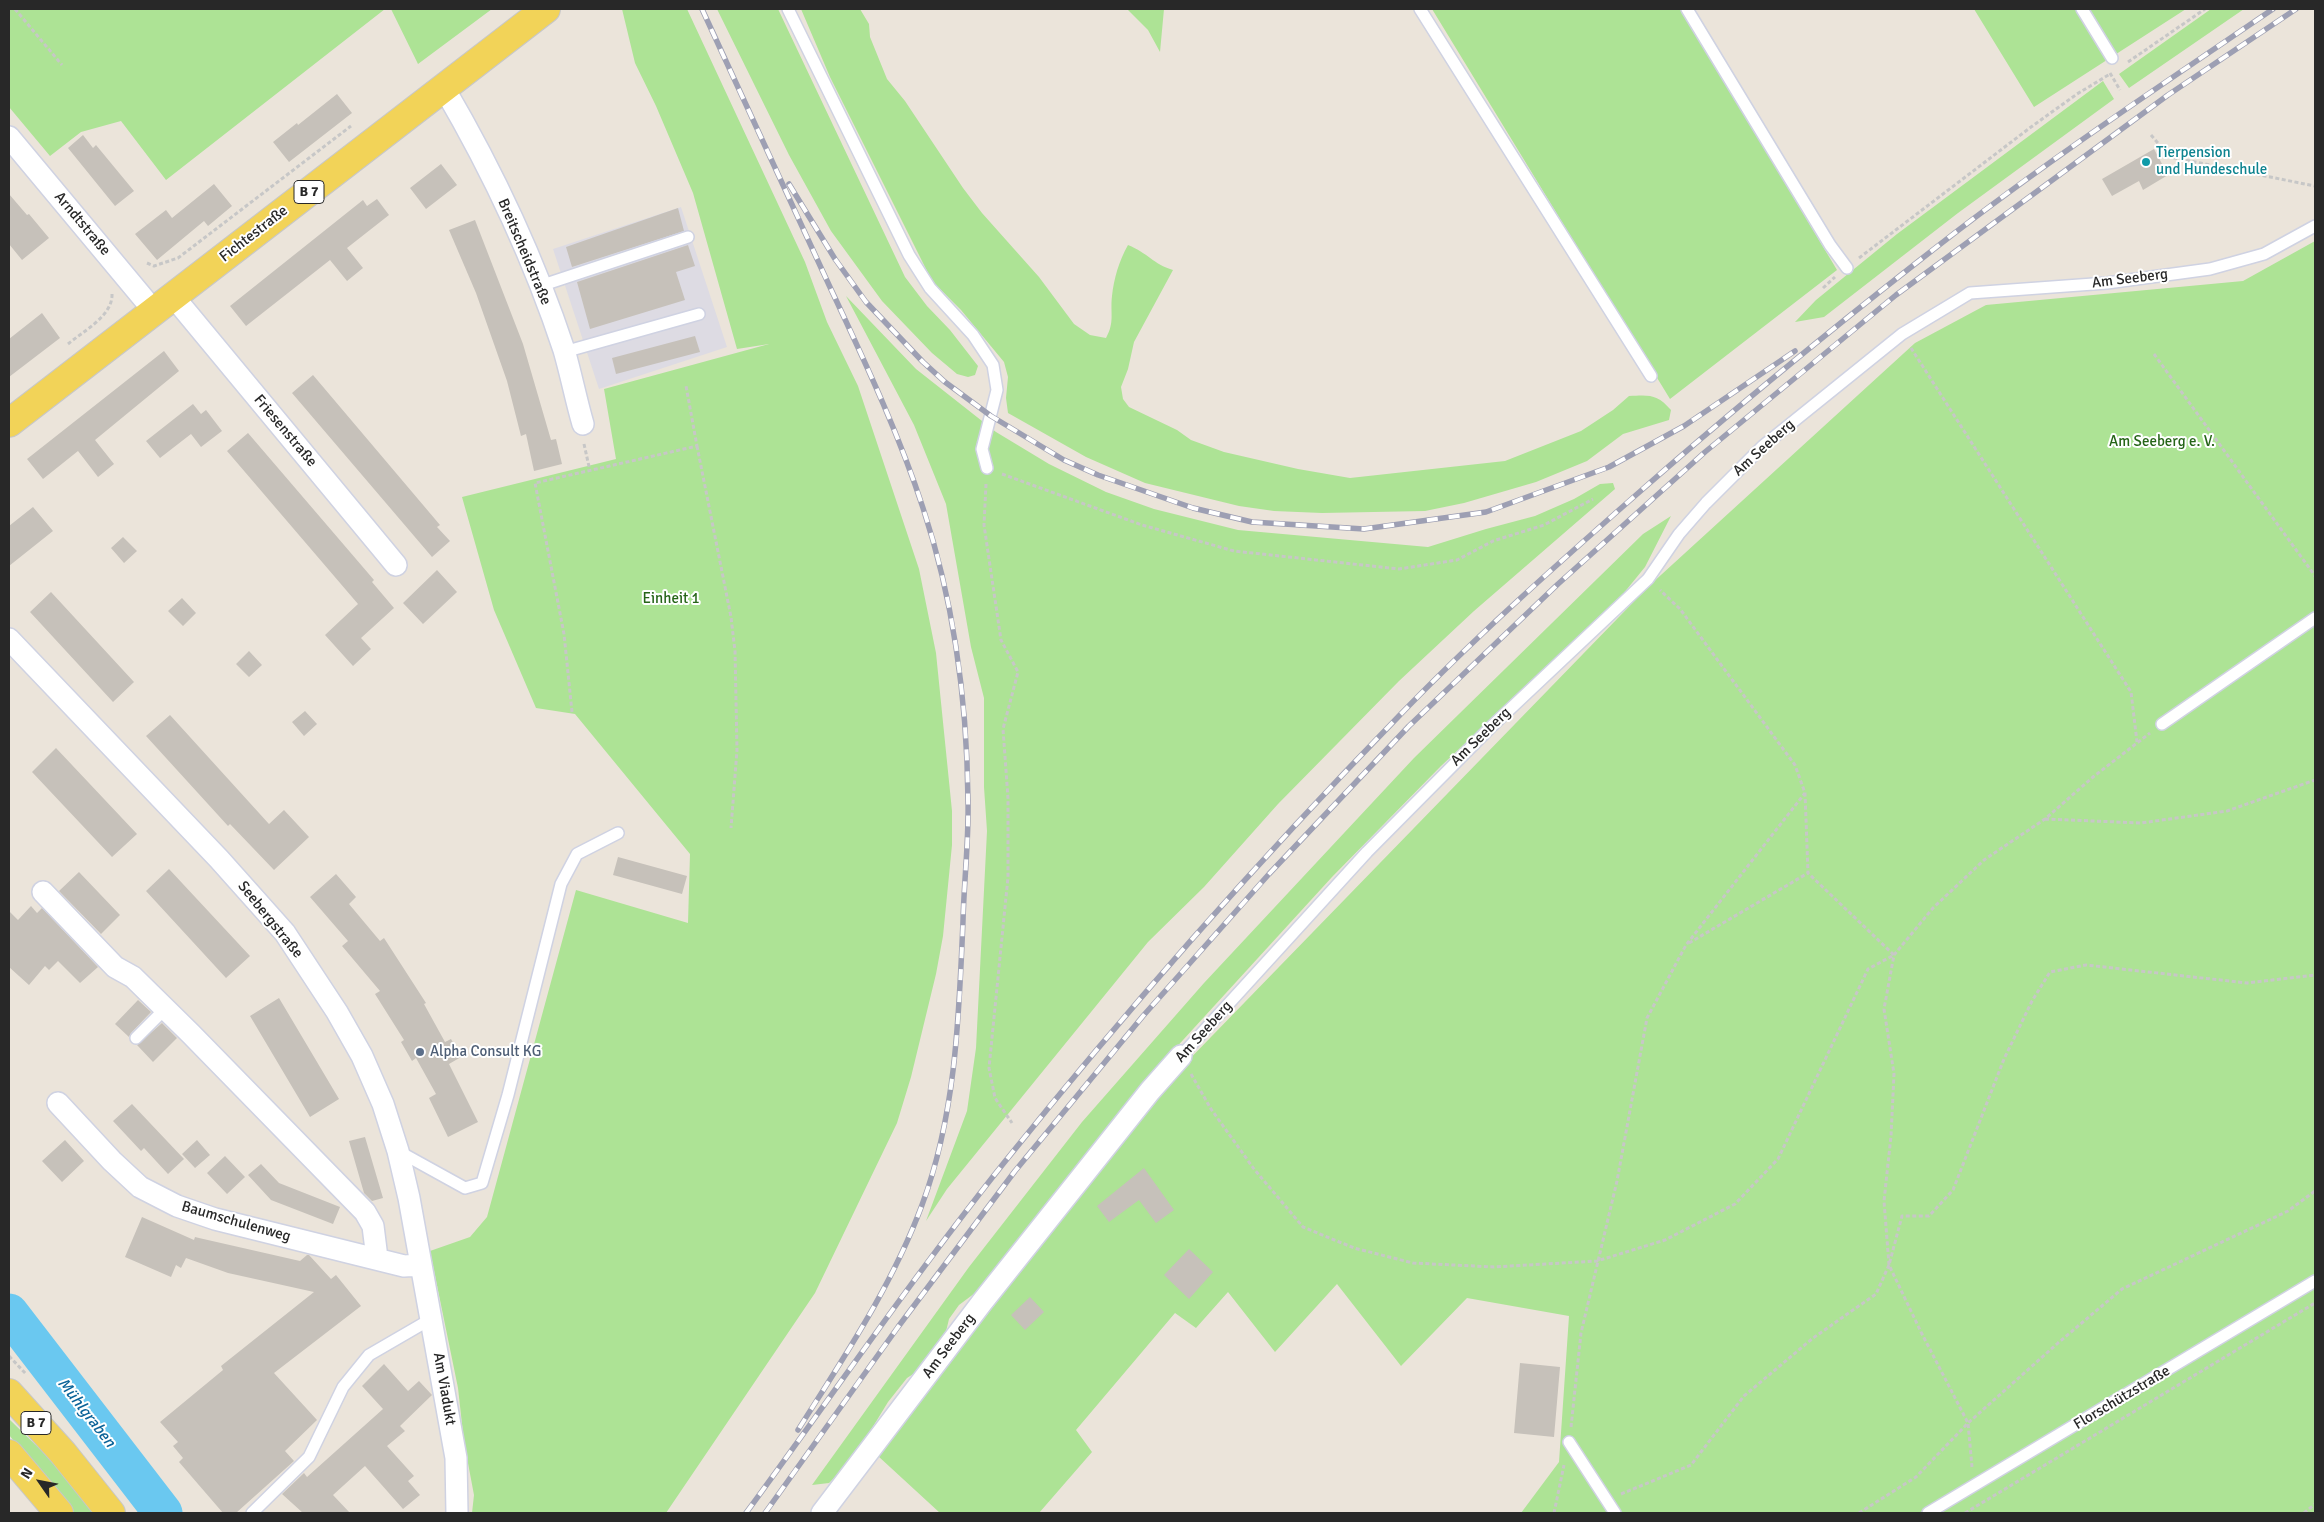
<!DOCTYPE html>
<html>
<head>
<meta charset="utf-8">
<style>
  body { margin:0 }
  #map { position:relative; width:2324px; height:1522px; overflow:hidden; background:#ebe4da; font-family:Signika,sans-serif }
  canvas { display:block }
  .frame { position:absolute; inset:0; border:10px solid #282828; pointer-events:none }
  .north { position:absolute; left:15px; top:1457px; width:50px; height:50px; -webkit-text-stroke:4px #fff; paint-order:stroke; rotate:303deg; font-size:14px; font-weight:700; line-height:20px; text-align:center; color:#282828 }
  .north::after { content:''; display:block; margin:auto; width:18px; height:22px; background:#282828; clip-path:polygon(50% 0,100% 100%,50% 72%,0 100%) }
</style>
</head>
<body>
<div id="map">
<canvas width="2324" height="1522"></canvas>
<div class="frame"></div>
<div class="north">N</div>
</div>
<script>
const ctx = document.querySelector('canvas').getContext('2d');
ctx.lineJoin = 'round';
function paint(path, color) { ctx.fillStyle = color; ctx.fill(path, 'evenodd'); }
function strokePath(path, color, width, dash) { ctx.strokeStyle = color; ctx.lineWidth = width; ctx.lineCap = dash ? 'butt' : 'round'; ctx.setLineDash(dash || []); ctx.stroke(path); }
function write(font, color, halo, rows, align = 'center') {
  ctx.font = font + ' Signika,sans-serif'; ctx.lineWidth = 4; ctx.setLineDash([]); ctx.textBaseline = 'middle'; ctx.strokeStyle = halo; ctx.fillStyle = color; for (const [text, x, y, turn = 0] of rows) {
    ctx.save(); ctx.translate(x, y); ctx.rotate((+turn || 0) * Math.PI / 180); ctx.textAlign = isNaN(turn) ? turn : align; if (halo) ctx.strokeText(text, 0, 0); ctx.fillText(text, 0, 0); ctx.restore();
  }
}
paint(new Path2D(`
  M681,207L727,347L599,389L553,249Z`), '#dddbe3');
paint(new Path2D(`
  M9,9H385L166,180L121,121L81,132L50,156L9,107Z
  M391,9H492L418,64Z
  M622,9H687L805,262L827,322L858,386L919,569L936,653L952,811V845L943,936L936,974L911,1077L897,1123L815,1293L666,1513H472L474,1495L464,1442L458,1388L430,1251L470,1237L487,1217L576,890L688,923L690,854L575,714L536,708L494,610L462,497L616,459L604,389L769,344L737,349L693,193L656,106L635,63Z
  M717,9H778L905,277L927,306L950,330L978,366L975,375L968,377L957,374L932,353L882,301L831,231L789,155Z
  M801,9H860L869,24L870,37L887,79L905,101L963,188L982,213L1039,277L1074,324L1090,335L1106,338C1115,322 1110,313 1112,296C1114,278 1119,261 1128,245C1148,253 1153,264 1173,270L1134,342L1128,369L1121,387L1123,399L1129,407L1177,430L1191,440L1224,452L1298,469L1350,478L1505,461L1581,431L1613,410L1629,396C1650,395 1657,394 1671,410L1669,420L1623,434L1587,461L1536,482L1464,503L1425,511L1322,513L1274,511L1239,506L1145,483L1086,457L1008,413L1006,398L1008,377L1004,362L961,310L932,281L830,77Z
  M1127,9H1164L1160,52L1148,30Z
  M1432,9H1681L1837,270L1670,399Z
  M1974,9H2186L2034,107Z
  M2211,9H2244L2129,88L2119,74Z
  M2103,81L2114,99L1958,213L1824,317L1795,322L1816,300L1897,234Z
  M2315,241V1513H1521L1559,1462L1569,1316L1467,1298L1401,1366L1337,1284L1275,1352L1228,1292L1196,1328L1175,1313L1076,1430L1092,1452L1039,1513H940L878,1456L1076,1199L1177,1072L1650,585L1915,343L1986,305L2243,281Z
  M846,296L916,369L996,432L1049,464L1106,492L1154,509L1238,530L1428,547L1486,529L1535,516L1574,499L1600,484L1613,483L1615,489L1474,611L1399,681L1278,804L1204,887L1148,942L947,1189L926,1221L967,1111L976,1048L987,831L984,787V698L971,647L946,504L914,425Z
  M1671,516L1645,567L1619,599L1441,766L1332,877L1162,1063L991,1281L959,1305L949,1319L943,1344L927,1365L907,1378L888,1402L852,1461L829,1483L812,1485L969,1267L1082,1122L1204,983L1414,758L1643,534Z
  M9,1419L50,1459L95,1513H74L9,1435Z`), '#ade395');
strokePath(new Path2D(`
  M9,1313L163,1513`), '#6ac8f0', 39);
paint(new Path2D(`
  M337,94L352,113L289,162L273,142L297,123L298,125Z
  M83,135L93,148L96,145L134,191L115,206L68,148Z
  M2154,149L2168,175L2143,190L2139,181L2112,196L2102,179Z
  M441,164L457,185L426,209L410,188Z
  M214,184L232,206L208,226L204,221L157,260L135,234L166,210L172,218Z
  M9,194L27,215L29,214L49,238L22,260L9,244Z
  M377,199L389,215L347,248L363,268L347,281L330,260L246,326L230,306L363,200L367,206Z
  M678,208L684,231L572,267L566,247Z
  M475,220L523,344L551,440L556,439L562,464L534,471L526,434L521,436L507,381L476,293L449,230Z
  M688,245L695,266L676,272L685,300L590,329L577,282Z
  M42,313L60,338L9,377V339Z
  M695,336L700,352L616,374L612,358Z
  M164,351L179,371L95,440L114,464L98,477L78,451L43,479L27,459Z
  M313,375L440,525L437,527L450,541L432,557L292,393Z
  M193,404L201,414L206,410L222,431L201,447L191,434L160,458L146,441Z
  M248,433L374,580L372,582L394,608L361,638L371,649L353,666L325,635L358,604L227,451Z
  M33,507L53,531L9,566V526Z
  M123,537L137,551L124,563L111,548Z
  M437,570L457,592L423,624L403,603Z
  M51,592L134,682L113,702L30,612Z
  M182,598L196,613L183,626L168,611Z
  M249,651L262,665L249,677L236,664Z
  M305,711L317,724L304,736L292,722Z
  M170,715L269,824L284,810L309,837L274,870L230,824L228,826L146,736Z
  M56,748L137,834L112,857L32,772Z
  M618,857L687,876L682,894L613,875Z
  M169,869L250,956L226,978L146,891Z
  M79,872L120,915L101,934L59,891Z
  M336,874L356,897L349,904L380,941L384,938L426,1003L424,1004L445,1042L451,1039L461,1057L449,1064L478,1122L448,1137L429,1098L436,1094L416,1058L412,1061L401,1042L404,1040L375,994L380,991L342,946L348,941L310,897Z
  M31,906L37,913L42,908L98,967L80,983L58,961L49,970L45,966L29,985L9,967V911L18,920Z
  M279,998L339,1099L310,1117L250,1016Z
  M138,1000L151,1012L131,1033L129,1037L115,1024Z
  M162,1023L177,1038L153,1062L137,1045Z
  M132,1104L184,1159L168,1174L144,1148L141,1151L113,1121Z
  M365,1137L383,1198L372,1201L364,1193L349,1141Z
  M65,1140L84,1161L62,1182L42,1161Z
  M197,1140L210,1155L195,1168L182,1154Z
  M225,1156L245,1177L227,1194L207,1173Z
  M261,1164L279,1183L340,1207L333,1224L271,1200L248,1175Z
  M1144,1168L1174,1210L1156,1223L1139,1200L1109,1222L1097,1206Z
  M142,1217L194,1240L195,1237L199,1238L300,1261L307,1255H309L331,1279L336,1275L361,1306L274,1373L317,1420L285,1451L294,1461L236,1513H223L179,1462L183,1458L173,1446L178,1442L160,1422L223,1370L221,1366L314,1292L228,1273L186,1258L181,1268L176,1265L171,1277L125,1257Z
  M1189,1249L1213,1272L1189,1299L1164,1275Z
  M1030,1297L1044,1312L1025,1330L1011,1315Z
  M1520,1363L1560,1367L1554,1437L1514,1433Z
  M384,1364L408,1391L419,1381L432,1395L400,1426L405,1431L387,1446L414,1476L408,1481L420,1495L403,1509L365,1466L333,1495L350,1513H303L282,1494L304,1473L307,1477L383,1409L362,1386Z`), '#c6c1ba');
const service = new Path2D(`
  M788,9L909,255L930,288L973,335L993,365L997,390L982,449L987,468
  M1420,9L1651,376
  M1687,9L1830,245L1847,268
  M2082,9L2112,58
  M540,286L688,237
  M564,352L699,314
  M2162,724L2315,618
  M136,1038L165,1009
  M1181,1056L1367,852L1491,727L1648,579L1679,534L1706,503L1763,446L1902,334L1970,293L2107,283L2210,269L2264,254L2315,226
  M398,1151L465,1188L482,1183L508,1095L561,884L577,854L618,833
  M1569,1442L1615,1513
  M252,1513L309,1457L343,1387L369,1355L431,1319
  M1928,1513L2315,1281`);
const minor = new Path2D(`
  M444,88C492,170 534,259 564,350C571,374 576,400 583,424
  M9,137L154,311
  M173,296L396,565
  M9,639L219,859L285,933L337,1012L362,1056L383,1104L398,1151L409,1198L456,1458L457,1513
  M43,892L115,967L133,977L191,1034L365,1212L373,1226L377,1258
  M58,1103L112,1161L140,1187L177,1206L215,1219L404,1266L420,1265
  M822,1513L983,1301L1150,1091L1181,1056`);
const primary = new Path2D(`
  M9,423L546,9
  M9,1393L63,1453L111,1513
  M9,1454L59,1513`);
strokePath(service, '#cfd2e2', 14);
strokePath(minor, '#cfd2e2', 24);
strokePath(primary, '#c7c7c7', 30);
strokePath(new Path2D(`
  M15,9L62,65
  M2128,62L2205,9
  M2110,73L2120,90
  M2151,135L2170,157L2315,186
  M1859,258L2031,127L2077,94L2110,74
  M147,263L154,266L178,258L351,126
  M1823,288L1835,277
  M68,344C82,332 113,316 112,294
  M1911,348L2131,692L2137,742
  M2154,354L2315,576
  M584,444L590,471
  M697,446L731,617L735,651L737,750L731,828
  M1002,474L1142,525L1234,551L1399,569L1457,560L1493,541L1544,525L1593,499
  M986,484L984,525L1001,640L1018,672L1003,729L1008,798V877L989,1068L995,1098L1012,1123
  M572,712L564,634L535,483L697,446L686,386
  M2045,819L2141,823L2227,811L2315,780
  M1689,943L1808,873
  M1191,1074L1211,1109L1254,1169L1303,1227L1354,1248L1413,1263L1494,1267L1597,1261L1665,1240L1735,1204L1778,1159L1868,969L1894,955L1808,873L1805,793L1795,765L1680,609L1660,590
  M9,1356L26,1374
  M1571,1427L1581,1333L1617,1181L1647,1018L1686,945L1805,793
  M1972,1467L1968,1423L1921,1332L1889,1265L1884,1201L1891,1136L1894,1074L1884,1009L1894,955L1933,908L1984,860L2045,819L2093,777L2150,733
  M1621,1494L1691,1465L1744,1396L1813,1338L1876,1294L1889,1265L1902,1216H1929L1953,1190L2004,1059L2032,1001L2050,972L2086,965L2247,983L2315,975
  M1554,1513L1564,1465
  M1859,1513L1916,1477L1968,1423L2058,1343L2122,1289L2288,1211L2315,1191
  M1965,1513L2315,1303
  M2304,1513L2315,1504`), '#c7c7c7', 3, [4, 2.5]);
strokePath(service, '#fff', 11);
strokePath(minor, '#fff', 21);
strokePath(primary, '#f2d358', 28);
const rail = new Path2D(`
  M702,9C744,101 787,193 829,285C863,358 898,431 923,508C954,602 967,701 968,800C969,840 964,880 963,921C959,1016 956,1114 922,1205C892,1286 844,1357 798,1430
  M789,184L835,259L866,302L923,362L945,382L991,416L1064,460L1098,475L1193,508L1252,522L1364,529L1486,512L1609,467L1684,426L1795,351
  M746,1513C831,1397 913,1277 1003,1164C1127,1009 1259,860 1398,717C1473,639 1554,567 1636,495C1728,414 1823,336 1920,260C2033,170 2154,90 2273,9
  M765,1513L898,1327L1015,1171L1143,1016L1269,874L1409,726L1558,584L1705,452L1896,295L2168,95L2296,9`);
strokePath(rail, '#9d9fb3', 5.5);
strokePath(rail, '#fff', 4, [11]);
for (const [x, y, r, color] of [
  [2146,162,5,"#0f9aa8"],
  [420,1052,5,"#5c6f8a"]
]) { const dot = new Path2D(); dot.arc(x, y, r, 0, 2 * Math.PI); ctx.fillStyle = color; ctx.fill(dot); strokePath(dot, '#fff', 2); }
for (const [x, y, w] of [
  [309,192,30],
  [36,1423,30]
]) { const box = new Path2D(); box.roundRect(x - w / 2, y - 11.5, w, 23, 4); ctx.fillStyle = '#fff'; ctx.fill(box); strokePath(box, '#282828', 1); }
write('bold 14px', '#282828', null, [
  ["B 7",309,192],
  ["B 7",36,1423]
]);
write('15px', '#0d838f', '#fff', [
  ["Tierpension",2156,153],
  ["und Hundeschule",2156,170]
], 'left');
write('15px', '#282828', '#fff', [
  ["Arndtstraße",82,224,50],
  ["Fichtestraße",254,234,-38],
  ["Breitscheidstraße",524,252,67],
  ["Am Seeberg",2130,279,-7],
  ["Friesenstraße",285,431,50],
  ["Am Seeberg",1764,448,-42],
  ["Am Seeberg",1481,737,-44],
  ["Seebergstraße",270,920,51],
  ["Am Seeberg",1204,1032,-48],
  ["Baumschulenweg",236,1222,16],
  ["Am Seeberg",949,1346,-53],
  ["Am Viadukt",444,1389,80],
  ["Florschützstraße",2122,1398,-31]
]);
write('15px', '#266518', '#fff', [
  ["Am Seeberg e. V.",2162,442],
  ["Einheit 1",671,599]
]);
write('15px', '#4e5e75', '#fff', [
  ["Alpha Consult KG",430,1052]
], 'left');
write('italic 16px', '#0c6499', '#fff', [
  ["Mühlgraben",86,1413,52]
]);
</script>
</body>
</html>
